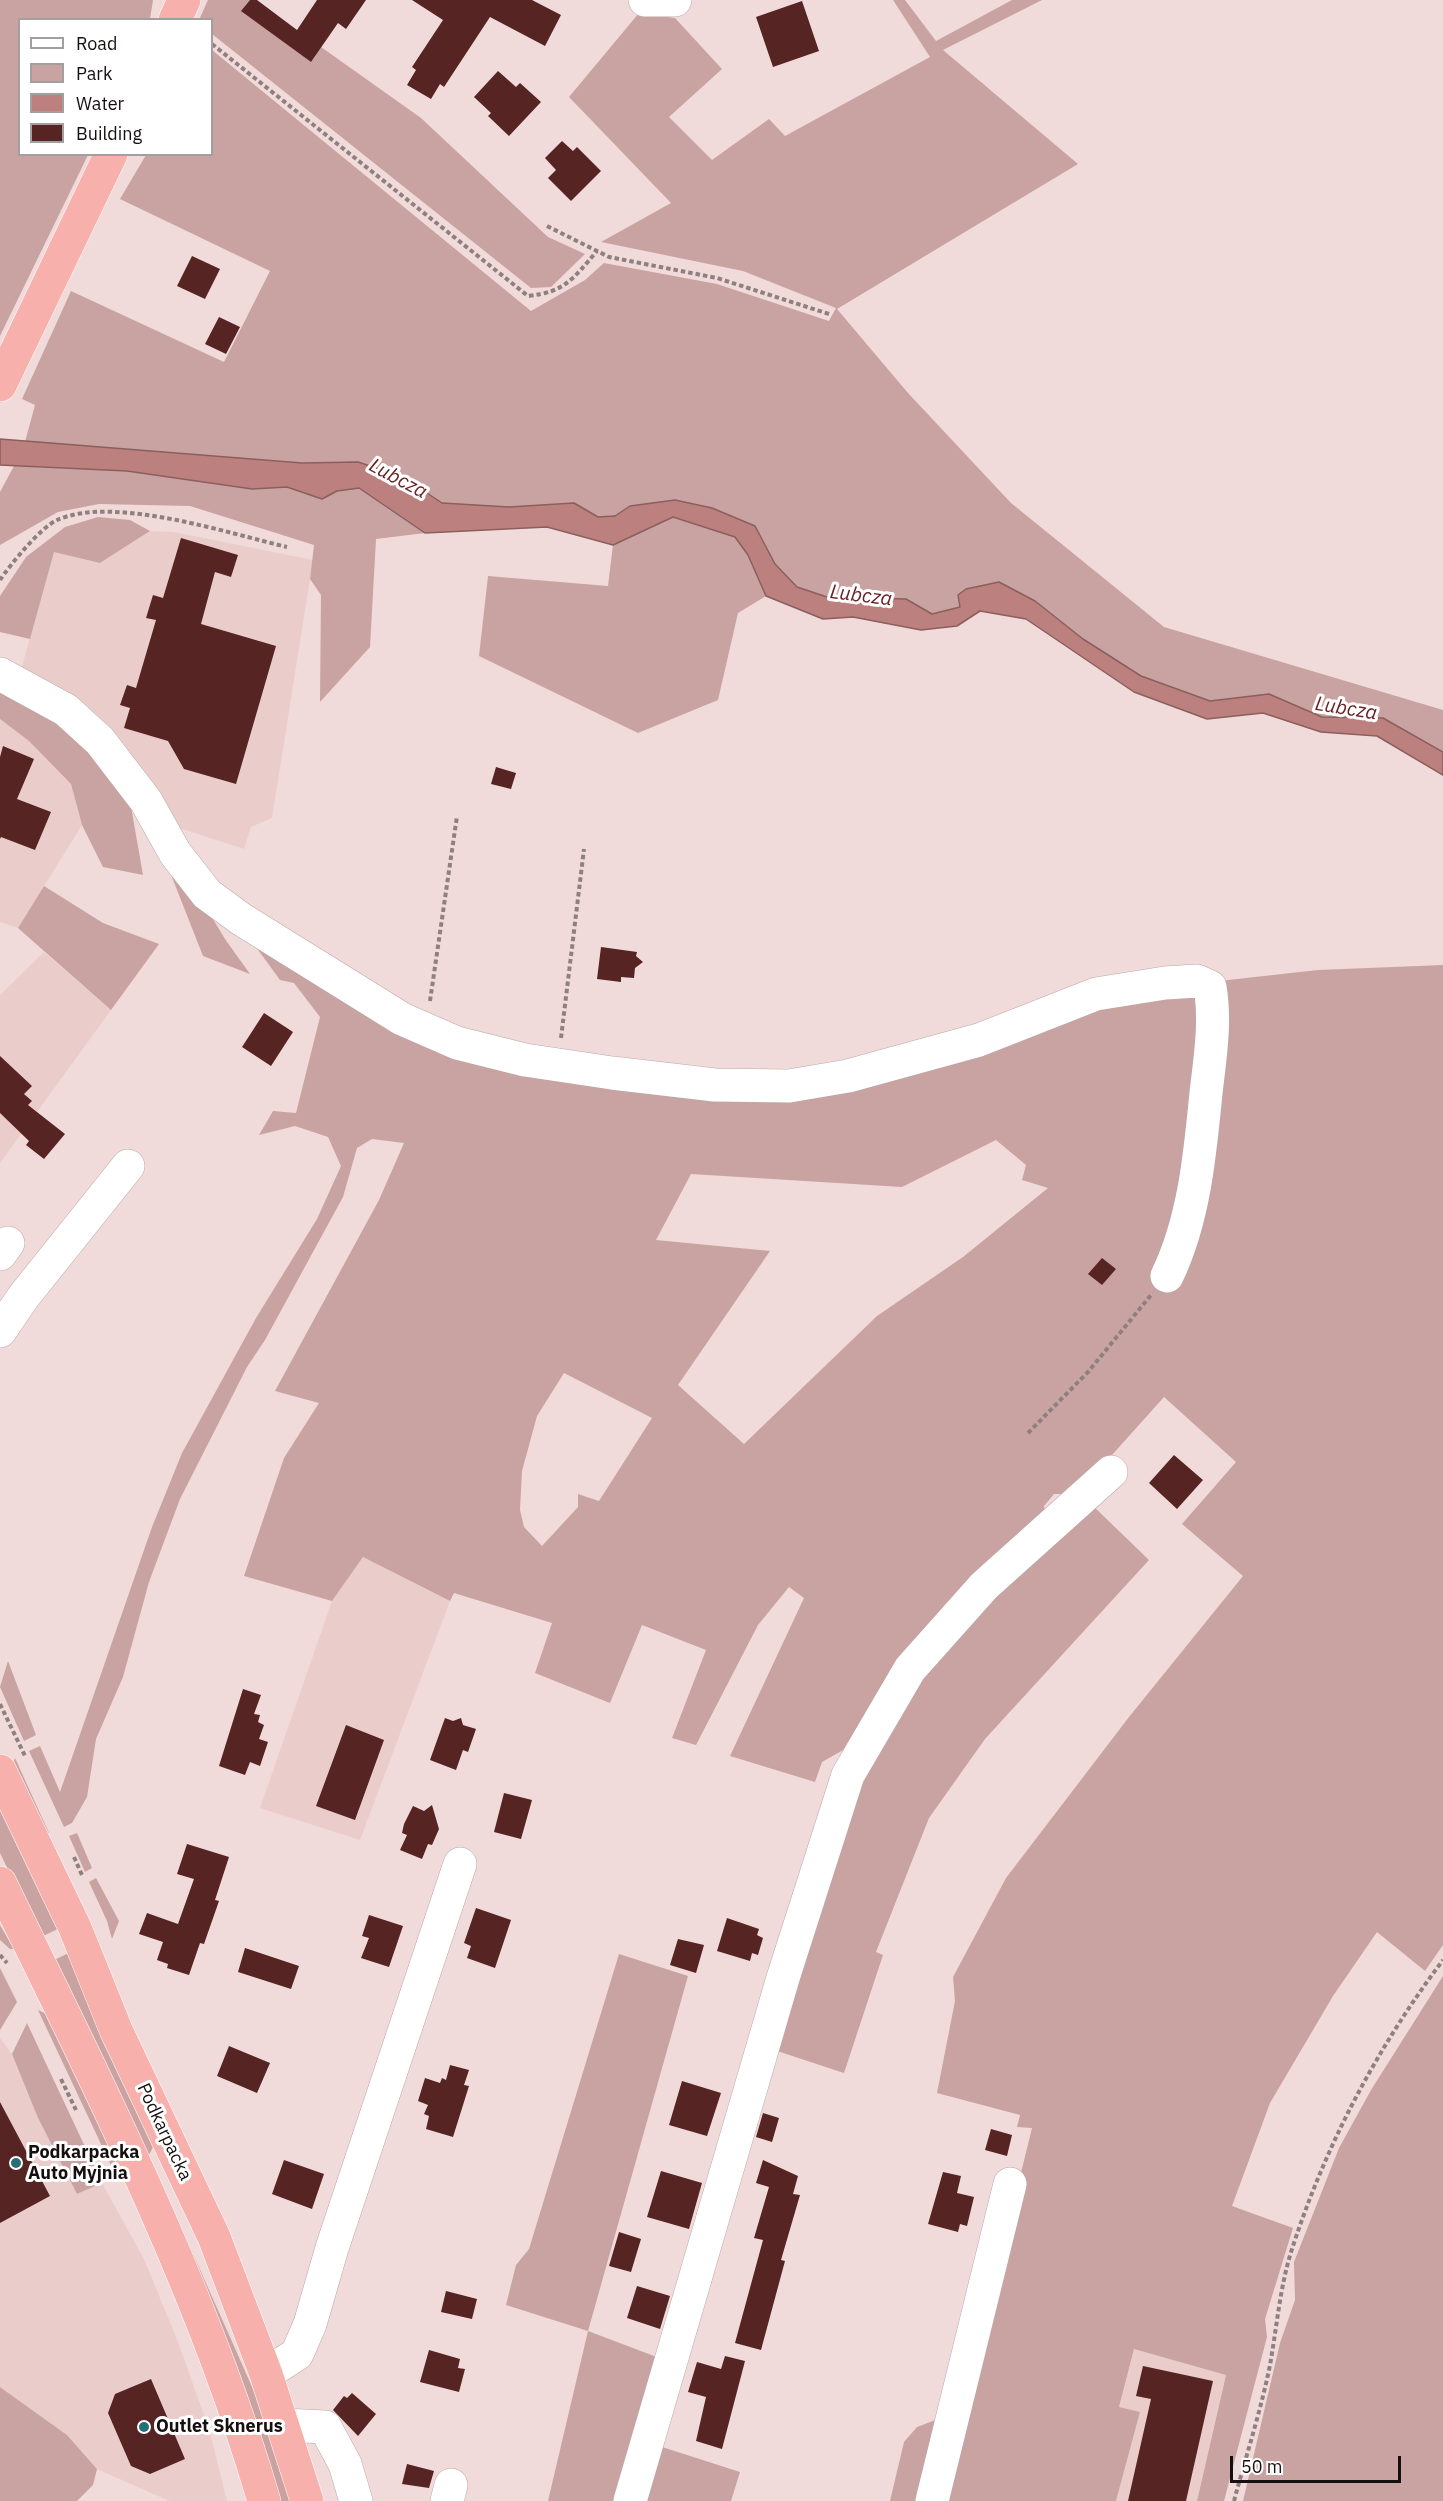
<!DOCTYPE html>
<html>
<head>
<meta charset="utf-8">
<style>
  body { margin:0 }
  #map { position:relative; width:1443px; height:2501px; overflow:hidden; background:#f0dbda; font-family:"IBM Plex Sans",sans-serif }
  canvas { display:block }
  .legend { position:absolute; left:18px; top:18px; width:195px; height:138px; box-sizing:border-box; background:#fff; border:2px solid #a29f9f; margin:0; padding:8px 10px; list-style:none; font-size:18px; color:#160f0f }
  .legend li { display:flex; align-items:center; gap:12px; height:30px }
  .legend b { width:30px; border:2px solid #a29f9f }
  .scale { position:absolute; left:1230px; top:2456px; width:171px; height:27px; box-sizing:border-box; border:3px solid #160f0f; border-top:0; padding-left:8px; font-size:18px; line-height:21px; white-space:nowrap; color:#160f0f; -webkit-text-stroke:4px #fff; paint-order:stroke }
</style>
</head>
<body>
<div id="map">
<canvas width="1443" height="2501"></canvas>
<ul class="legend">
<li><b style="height:8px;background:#fff"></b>Road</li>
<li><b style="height:16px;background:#c9a3a1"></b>Park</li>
<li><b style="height:16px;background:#bc817f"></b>Water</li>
<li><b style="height:16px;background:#552423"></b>Building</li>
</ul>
<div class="scale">50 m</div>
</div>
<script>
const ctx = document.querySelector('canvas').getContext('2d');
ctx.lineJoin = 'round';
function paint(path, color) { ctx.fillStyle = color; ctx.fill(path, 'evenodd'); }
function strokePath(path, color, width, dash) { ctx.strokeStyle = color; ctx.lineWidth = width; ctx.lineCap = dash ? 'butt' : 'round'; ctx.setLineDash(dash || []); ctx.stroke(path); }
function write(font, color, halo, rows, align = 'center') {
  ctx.font = font + ' "IBM Plex Sans",sans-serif'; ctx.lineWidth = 6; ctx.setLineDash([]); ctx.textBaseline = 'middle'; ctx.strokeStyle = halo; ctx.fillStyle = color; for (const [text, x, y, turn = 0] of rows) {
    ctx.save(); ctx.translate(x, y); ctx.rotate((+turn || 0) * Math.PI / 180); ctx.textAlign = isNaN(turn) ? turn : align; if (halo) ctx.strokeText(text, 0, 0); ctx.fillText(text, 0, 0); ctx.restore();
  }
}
paint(new Path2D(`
  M150,531L174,532L313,560L272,818L251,827L244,849L173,826L21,670L54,551L100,563Z
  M0,719L29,741L71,784L82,825L18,928L0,922Z
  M44,952L111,1010L0,1163V995Z
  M363,1557L450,1601L360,1840L260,1808L332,1601Z
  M0,2038L12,2054L38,2118L77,2194L102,2183L144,2259L178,2342L210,2432L227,2501H169L97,2469L67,2435L0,2387Z
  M1134,2349L1226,2374L1197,2501H1116L1140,2412L1119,2408Z`), '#eacdcb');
paint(new Path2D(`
  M0,0H153L150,19L20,20V154L88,155L0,336Z
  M208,0H250L242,11L311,62L321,47L421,118L548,237L585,254L551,287L531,288L212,34V20H199Z
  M893,0H905L936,41L1012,0H1042L943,50L1078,164L837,309L908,393L1011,503L1164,627L1443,710V752L1383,718L1322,717L1269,694L1210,701L1141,676L1083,639L1035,601L960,607L931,614L906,599L827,597L797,587L775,564L755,526L712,508L674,500L630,506L615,516L598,517L574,503L509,507L442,503L403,477L358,462L302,463L25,442L35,405L22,399L71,291L224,362L270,271L120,199L146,155L212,154V50L531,311L585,280L604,263L717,284L829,321L836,308L743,271L601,242L671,203L569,97L639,13L675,18L722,69L669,117L712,160L769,119L785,136L930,57Z
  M14,466L127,471L252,489L287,487L322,499L337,491L359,488L425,533L376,539L370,647L320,702L321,595L310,579L314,545L190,506L99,504L58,512L0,545V492Z
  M98,517L130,520L150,531L100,563L54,552L30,639L0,632V596L26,557L65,527Z
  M673,517L735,537L748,555L766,596L738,613L718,700L638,733L479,656L488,576L608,586L613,545Z
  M0,684L84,735L130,801L143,875L103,867L82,825L71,784L29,741L0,719Z
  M166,862L191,883L225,939L250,974L203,956Z
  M44,886L103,923L159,944L111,1010L18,928Z
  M240,925L348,1001L706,1092L1228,980L1318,970L1443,965V1945L1425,1971L1377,1932L1333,1996L1270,2103L1232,2206L1293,2228L1265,2319L1267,2337L1224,2501H1197L1226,2375L1134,2349L1119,2407L1140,2412L1116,2501H940L1032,2128L1017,2127L1020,2115L937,2093L955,2001L953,1977L1006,1878L1129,1717L1243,1576L1182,1524L1236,1462L1164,1397L1077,1494H1054L1044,1506L1045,1512L845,1749L822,1762L815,1782L730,1756L804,1598L789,1587L758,1625L696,1745L672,1738L706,1650L642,1625L610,1703L535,1673L552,1623L454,1593L450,1601L363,1557L332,1601L244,1576L284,1458L319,1403L275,1391L379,1200L404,1143L372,1139L357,1148L343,1197L265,1340L247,1367L180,1499L149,1582L123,1677L96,1739L87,1797L72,1823L64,1827L29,1751L40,1746L60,1792L152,1527L182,1453L256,1318L317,1219L341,1166L328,1137L295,1126L259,1135L273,1111L296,1113L320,1017L294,983L280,980ZM996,1140L1026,1165L1022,1180L1048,1188L963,1257L877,1316L744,1444L678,1385L770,1251L656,1240L691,1174L902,1187ZM564,1373L652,1418L599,1501L578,1494V1507L542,1546L524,1527L520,1510L522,1471L537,1416Z
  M1090,1503L1149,1560L985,1739L929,1818L876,1952L883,1955L844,2073L771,2049L849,1792L940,1650Z
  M8,1661L36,1735L24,1741L0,1687Z
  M15,1758L49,1833L38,1831L10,1771Z
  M0,1794L62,1927L41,1937L0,1853Z
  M77,1833L92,1868L85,1872L69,1836Z
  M96,1878L119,1921L112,1939L107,1921L89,1882Z
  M0,1925L14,1949H10L0,1940Z
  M73,1951L153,2137V2147L148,2157L52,1961Z
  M619,1954L688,1976L588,2331L662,2359L621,2501H548L588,2331L506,2305L516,2265L529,2249Z
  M0,1968L17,2002L0,2030Z
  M1443,1976V2501H1243L1280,2343L1295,2300L1294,2262L1339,2148L1371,2090Z
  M38,2010L51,2016L120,2162L116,2176Z
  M27,2023L102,2183L77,2194L38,2118L12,2054Z
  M170,2202L257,2398L293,2501H277L166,2203Z
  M0,2387L67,2435L97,2469L93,2485L77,2501H0Z
  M946,2416L926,2501H890L904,2442L917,2427Z
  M659,2446L740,2472L731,2501H643Z`), '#c9a3a1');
const water = new Path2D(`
  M0,439L302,463L358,462L403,477L442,503L509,507L574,503L598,517L615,516L630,506L675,500L712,508L755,526L775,564L797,587L827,597L906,599L932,614L960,607L958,595L966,589L999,582L1035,601L1083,639L1141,676L1210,701L1269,694L1322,717L1383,718L1443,752V775L1377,736L1321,732L1263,713L1207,719L1134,692L1026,619L980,611L957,626L921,630L853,617L823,619L766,596L748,555L735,537L673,517L613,545L547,527L425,533L359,488L337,491L322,499L287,487L252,489L127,471L0,465Z`);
paint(water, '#bc817f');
strokePath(water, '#8a5f5d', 1.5);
paint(new Path2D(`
  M250,0H257L297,30L317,0H366L346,29L338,23L311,62L241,11Z
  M412,0H532L561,15L545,46L490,17L444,87L440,84L431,99L407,85L416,70L412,67L443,20Z
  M802,1L819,51L773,67L756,17Z
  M498,71L516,87L520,83L541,102L509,136L488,116L491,113L474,97Z
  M562,141L573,151L577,147L601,171L571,201L548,178L556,170L545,158Z
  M192,256L220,269L205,299L177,286Z
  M219,317L240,327L226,354L205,344Z
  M181,538L238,555L231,577L215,572L201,624L276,646L236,784L184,769L168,741L124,728L130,708L120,705L127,685L136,688L156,620L146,618L153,595L163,598Z
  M3,746L34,759L17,799L51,812L35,850L1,837L0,839V757Z
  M496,767L516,773L511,789L491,784Z
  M601,947L637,952L636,956L643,962L635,968L634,978L621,977V982L597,979Z
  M264,1013L293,1032L271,1066L242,1047Z
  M0,1056L32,1086L24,1094L32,1101L28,1105L65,1134L44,1159L26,1145L29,1141L0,1113Z
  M1102,1258L1116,1269L1102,1285L1088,1274Z
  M1174,1455L1203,1480L1177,1509L1149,1483Z
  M243,1689L261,1695L254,1714L260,1715L258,1722L264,1725L259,1739L268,1742L260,1766L250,1762L245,1775L219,1766Z
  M445,1718L453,1721L461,1718L463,1725L476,1729L468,1752L463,1750L456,1770L430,1760Z
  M346,1725L384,1740L355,1820L316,1806Z
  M504,1793L532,1800L521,1839L494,1832Z
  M432,1805L439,1829L432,1845L428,1844L422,1859L400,1850L407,1835L402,1833L404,1824L413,1806L424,1811Z
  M187,1844L229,1857L215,1900L219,1901L204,1944L200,1943L189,1975L167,1968L168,1964L157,1960L163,1942L139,1934L147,1913L178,1924L194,1879L177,1874Z
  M476,1908L511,1920L495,1968L467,1958L471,1946L464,1943Z
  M369,1915L403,1926L389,1967L361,1958L369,1938L362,1936Z
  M727,1918L759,1929L757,1935L763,1938L758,1955L752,1953L750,1961L717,1951Z
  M678,1939L704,1945L696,1973L670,1965Z
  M245,1948L299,1966L291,1989L238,1972Z
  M229,2046L270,2063L257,2093L217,2076Z
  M450,2065L469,2070L464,2085L469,2086L453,2137L426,2129L429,2116L424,2114L428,2105L418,2101L425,2078L440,2083L442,2078L446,2080Z
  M682,2081L721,2093L707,2136L669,2125Z
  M0,2102L50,2196L0,2223Z
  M763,2113L779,2118L772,2142L756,2137Z
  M991,2129L1012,2135L1007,2156L985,2150Z
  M284,2160L324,2174L312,2209L272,2194Z
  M763,2160L798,2176L793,2194L800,2195L781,2260L785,2261L761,2350L735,2343L763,2240L754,2238L769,2187L756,2183Z
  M661,2171L702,2183L689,2229L647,2217Z
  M943,2172L961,2176L957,2193L974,2197L967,2226L960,2224L958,2232L928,2224Z
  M619,2232L641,2239L631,2272L609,2266Z
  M637,2286L670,2296L660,2329L627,2318Z
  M446,2291L477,2299L472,2319L441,2312Z
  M429,2350L460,2359L458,2368L465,2369L459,2392L420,2382Z
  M725,2356L745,2361L722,2449L696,2441L706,2397L688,2392L697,2362L721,2369Z
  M1143,2366L1213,2381L1186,2501H1128L1151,2399L1136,2396Z
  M151,2379L185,2459L150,2474L131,2466L108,2413L115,2394Z
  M352,2393L376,2414L358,2436L333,2410L344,2396L347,2398Z
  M407,2464L434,2471L429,2488L402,2484Z`), '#552423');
const minor = new Path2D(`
  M645,0H675
  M0,674L66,710L100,741L146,801L175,853L207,894L241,919L402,1019L457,1043L525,1060L612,1073L715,1085L789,1086L848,1076L979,1040L1096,994L1165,983L1197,981L1210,987C1216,1022 1210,1058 1206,1093C1200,1155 1194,1220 1167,1276
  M0,1254L8,1243
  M0,1331L24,1296L128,1166
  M266,2374L297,2354L310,2324L332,2248L460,1864
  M283,2425L325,2427L345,2464L356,2501
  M447,2501L451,2485
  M630,2501L783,1978L848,1775L910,1669L984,1586L1111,1472
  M932,2501L1010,2184`);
const highway = new Path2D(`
  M175,20L184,0
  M0,385L111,154
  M0,1771L75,1928L116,2030L214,2237L266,2374L307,2501
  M0,1883C98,2085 201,2285 264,2501`);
strokePath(minor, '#bba8a7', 34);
strokePath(highway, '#fff', 34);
strokePath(new Path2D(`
  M212,44L528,296C565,292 573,279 597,251
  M547,226L609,257L717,278L829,314
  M0,580C10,565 41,527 57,520C113,495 227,533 287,547
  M430,1001L457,816
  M561,1038L584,849
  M1028,1433L1088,1372L1151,1295
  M0,1704L26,1758
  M74,1857L82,1875
  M0,1955L7,1963
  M61,2079L76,2110
  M1234,2501C1246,2456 1261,2410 1270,2365C1277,2326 1280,2286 1292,2249C1326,2144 1377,2048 1443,1960`), '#8f807f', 4, [4.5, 3]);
strokePath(minor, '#fff', 33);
strokePath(highway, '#f7b0ac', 33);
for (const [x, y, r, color] of [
  [16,2163,6,"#257075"],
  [144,2427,6,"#257075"]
]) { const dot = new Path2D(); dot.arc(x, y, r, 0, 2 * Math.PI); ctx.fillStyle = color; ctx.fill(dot); strokePath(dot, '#fff', 2); }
write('18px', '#160f0f', '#fff', [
  ["Podkarpacka",164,2132,65]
]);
write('bold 18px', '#160f0f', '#fff', [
  ["Podkarpacka",28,2153],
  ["Auto Myjnia",28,2174],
  ["Outlet Sknerus",156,2427]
], 'left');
write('italic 20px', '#6a2224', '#fff', [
  ["Lubcza",398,479,28],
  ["Lubcza",861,596,7],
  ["Lubcza",1346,709,9]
]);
</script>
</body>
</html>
